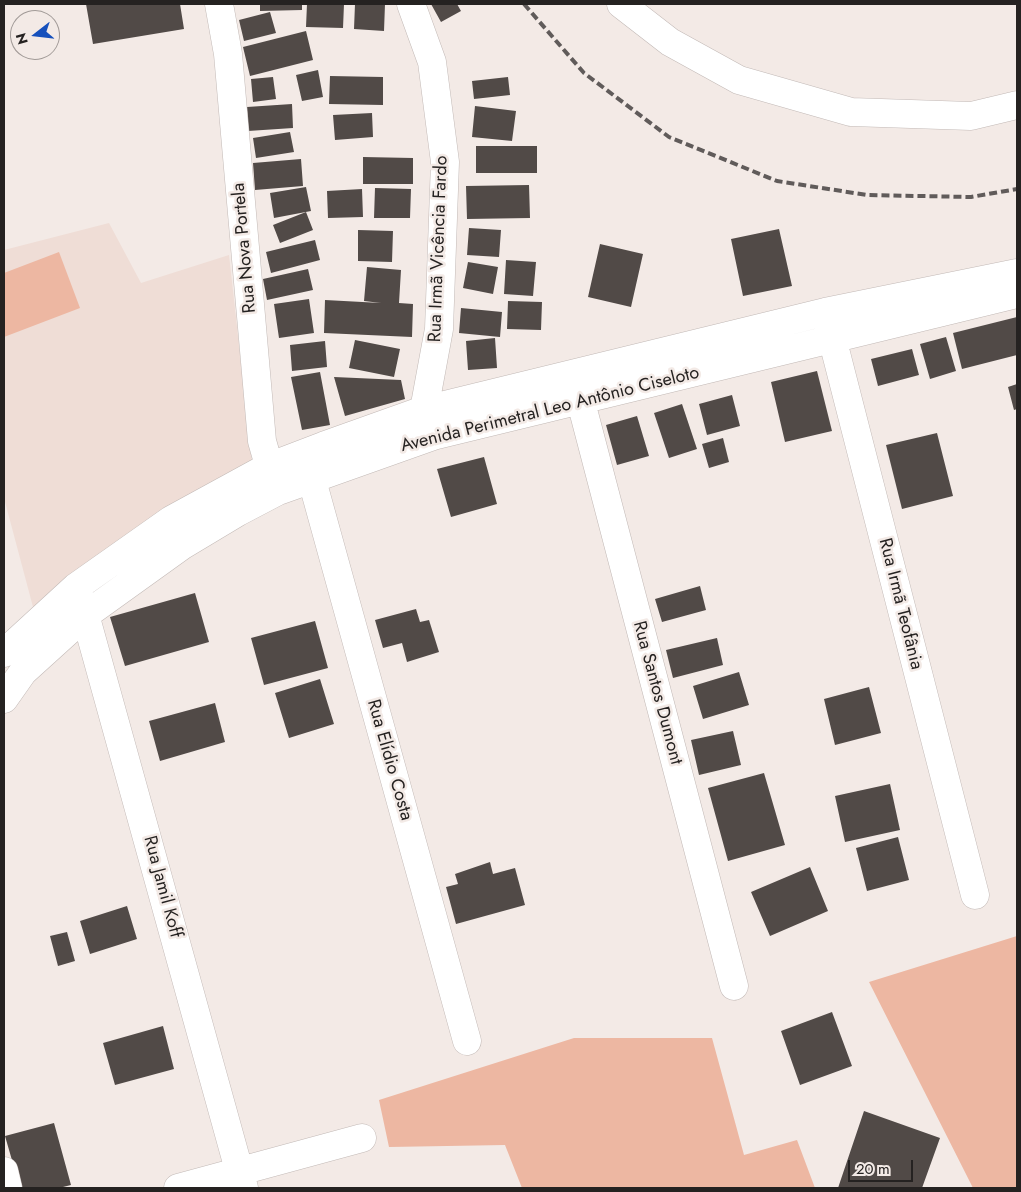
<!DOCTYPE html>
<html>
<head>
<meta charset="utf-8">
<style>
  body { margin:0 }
  #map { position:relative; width:1021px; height:1192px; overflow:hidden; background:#f3eae6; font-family:Jost,sans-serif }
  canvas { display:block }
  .frame { position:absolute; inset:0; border:5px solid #252221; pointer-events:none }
  .north { position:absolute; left:10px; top:10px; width:50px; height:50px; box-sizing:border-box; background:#f3eae6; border:1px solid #a19a97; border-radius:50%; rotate:254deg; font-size:14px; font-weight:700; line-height:20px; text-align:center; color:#252221 }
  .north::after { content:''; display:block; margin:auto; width:18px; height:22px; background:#1650bc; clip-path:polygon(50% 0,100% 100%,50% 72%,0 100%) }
  .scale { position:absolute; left:848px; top:1160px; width:65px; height:22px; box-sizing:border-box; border:2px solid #252221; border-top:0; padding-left:6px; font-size:15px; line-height:18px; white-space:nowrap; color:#252221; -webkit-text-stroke:4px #f3eae6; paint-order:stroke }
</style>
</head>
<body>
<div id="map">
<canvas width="1021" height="1192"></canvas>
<div class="frame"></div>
<div class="north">N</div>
<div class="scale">20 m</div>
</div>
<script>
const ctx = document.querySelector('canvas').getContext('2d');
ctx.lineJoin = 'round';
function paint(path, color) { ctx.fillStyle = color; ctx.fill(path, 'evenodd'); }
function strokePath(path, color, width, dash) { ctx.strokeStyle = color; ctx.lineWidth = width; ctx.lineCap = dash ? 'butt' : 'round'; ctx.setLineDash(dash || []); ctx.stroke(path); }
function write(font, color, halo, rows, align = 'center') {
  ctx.font = font + ' Jost,sans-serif'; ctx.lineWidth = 5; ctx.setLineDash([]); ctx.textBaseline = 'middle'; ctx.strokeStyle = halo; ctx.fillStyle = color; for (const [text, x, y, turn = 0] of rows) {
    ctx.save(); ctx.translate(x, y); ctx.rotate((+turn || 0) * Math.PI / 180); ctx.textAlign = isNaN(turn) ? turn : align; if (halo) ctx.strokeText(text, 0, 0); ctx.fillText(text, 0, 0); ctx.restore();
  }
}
paint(new Path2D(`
  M109,223L141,283L229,255L252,462L183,502L33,607L4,498V250Z`), '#efddd6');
paint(new Path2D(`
  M59,252L80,308L4,337V273Z
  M1017,936V1188H973L869,982Z
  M574,1038H712L744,1155L797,1140L815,1188H522L505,1145L389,1147L379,1100Z`), '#edb7a2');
paint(new Path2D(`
  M86,4H180L184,29L93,44Z
  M260,4H302V10L260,11Z
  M307,4H344L343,28L306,27Z
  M355,4H385L384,31L354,29Z
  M431,4H457L461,11L441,22Z
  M270,12L276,33L244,41L239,20Z
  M306,31L313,60L250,76L243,47Z
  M318,70L323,97L302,101L296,75Z
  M330,76L383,77V105L329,104Z
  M273,77L276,99L253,102L251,79Z
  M508,77L510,95L474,99L472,81Z
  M292,104L293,128L248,131L247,107Z
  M475,106L516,111L512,141L472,137Z
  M372,113L373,137L335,140L333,115Z
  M290,132L294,152L256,158L253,138Z
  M476,146H537V173H476Z
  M363,157L413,158V184H363Z
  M301,159L303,186L255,190L253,163Z
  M529,185L530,218L467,219L466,186Z
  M306,187L311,211L274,218L270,193Z
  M375,188L411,189L410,218H374Z
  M362,189L363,217L328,218L327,191Z
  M306,212L313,230L280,243L273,225Z
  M469,228L501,230L499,257L467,255Z
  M779,229L792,286L743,296L731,239Z
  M358,230L393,231L392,262L358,261Z
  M315,240L320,260L271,273L266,252Z
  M600,244L643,254L631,307L588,297Z
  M506,260L536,262L533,296L504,294Z
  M468,262L498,267L493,294L463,288Z
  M367,267L401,270L399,303L413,304L412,337L324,333L325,300L381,303L364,301Z
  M308,269L313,290L267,300L263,279Z
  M309,299L314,333L279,338L274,304Z
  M508,301L542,302L541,330L507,329Z
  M461,308L502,312L500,337L459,333Z
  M1017,317V355L962,369L953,333Z
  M946,337L956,371L930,379L920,344Z
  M495,338L497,368L468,370L466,341Z
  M355,340L400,349L394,377L349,368Z
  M325,341L327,367L292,371L290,345Z
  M912,349L919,375L878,386L871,359Z
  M817,371L832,431L785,442L771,382Z
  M320,372L330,425L302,430L291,377Z
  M334,377L401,380L405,399L345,416Z
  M1017,384V409L1014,410L1008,387Z
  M732,395L740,426L707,435L699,404Z
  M682,404L697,449L669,458L654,413Z
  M637,416L649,456L617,465L606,425Z
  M937,433L953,496L902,509L886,445Z
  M723,438L729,462L709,468L702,444Z
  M484,457L497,504L451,517L437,469Z
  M700,586L706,610L662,622L655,599Z
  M195,593L209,642L125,666L110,617Z
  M416,609L420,622L429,620L439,652L407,662L402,643L383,648L375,620Z
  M315,621L328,668L264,685L251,638Z
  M717,638L723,665L673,678L666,650Z
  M739,672L749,705L703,719L693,686Z
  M320,679L334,724L289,738L275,693Z
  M869,687L881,733L835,745L824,699Z
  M215,703L225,742L160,761L149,721Z
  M733,731L741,765L699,775L691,740Z
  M764,773L785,845L728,861L708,788Z
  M890,784L900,830L845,842L835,796Z
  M898,837L909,880L867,891L856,848Z
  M490,862L493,874L515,868L525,905L456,924L446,887L458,884L455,874Z
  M810,867L828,911L770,936L751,892Z
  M127,906L137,939L90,954L80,921Z
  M67,932L75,961L58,966L50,936Z
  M832,1012L852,1066L800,1085L781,1031Z
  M163,1026L174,1069L115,1085L103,1043Z
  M864,1111L940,1138L922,1188H838Z
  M54,1123L71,1185L59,1188H20L5,1136Z`), '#514a47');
const minor = new Path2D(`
  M219,4L228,54L262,441L274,483
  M411,4L432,62L445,162L439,329L424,410L429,425
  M621,4L670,42L739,80L851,112L971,116L1017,105
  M828,322L975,895
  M576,383L734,986
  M307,462L467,1041
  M81,600L244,1188
  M4,653L76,587L171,520L268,467L323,446L424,410L825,312L1017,273
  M4,699L23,672L87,614L183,545L238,512L278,491L433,436L1017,294
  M4,1171L8,1188
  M178,1188L362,1138`);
strokePath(minor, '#c2b9b6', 29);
strokePath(minor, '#fff', 28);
strokePath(new Path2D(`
  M524,4L584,73L669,137L777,181L867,195L971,197L1017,189`), '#605b5a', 4, [8, 4]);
write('18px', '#252221', '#f3eae6', [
  ["Rua Nova Portela",245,248,-95],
  ["Rua Irmã Vicência Fardo",439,249,-88],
  ["Avenida Perimetral Leo Antônio Ciseloto",550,410,-14],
  ["Rua Irmã Teofânia",900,604,76],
  ["Rua Santos Dumont",657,693,75],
  ["Rua Elídio Costa",389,760,74],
  ["Rua Jamil Koff",162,887,75]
]);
</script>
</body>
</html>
